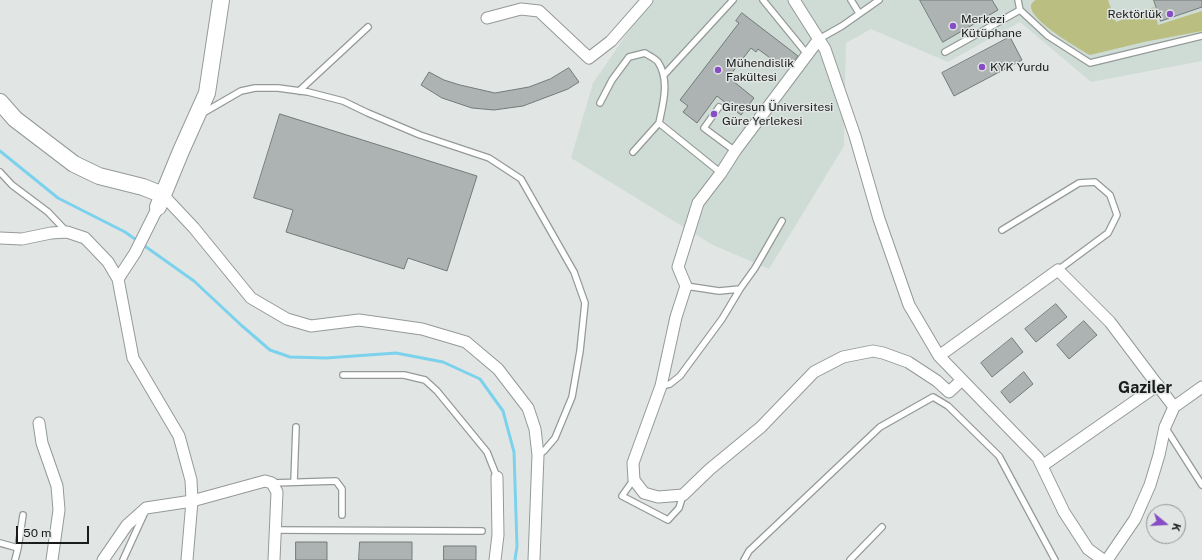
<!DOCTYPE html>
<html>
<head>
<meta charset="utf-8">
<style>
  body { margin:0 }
  #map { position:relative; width:1202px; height:560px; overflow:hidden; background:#e1e6e4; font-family:"Public Sans",sans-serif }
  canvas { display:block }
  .north { position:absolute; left:1146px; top:504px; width:40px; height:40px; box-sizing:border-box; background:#e1e6e4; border:1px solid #919594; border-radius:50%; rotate:108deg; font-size:11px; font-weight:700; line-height:16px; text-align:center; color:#1a1c1b }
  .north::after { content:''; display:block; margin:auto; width:14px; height:18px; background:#864dc4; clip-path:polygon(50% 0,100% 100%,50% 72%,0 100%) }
  .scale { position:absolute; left:16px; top:526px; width:73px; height:18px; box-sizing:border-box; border:2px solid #1a1c1b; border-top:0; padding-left:5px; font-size:12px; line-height:14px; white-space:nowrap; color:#1a1c1b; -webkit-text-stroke:3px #e1e6e4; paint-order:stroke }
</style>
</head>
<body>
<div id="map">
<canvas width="1202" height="560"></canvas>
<div class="north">K</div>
<div class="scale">50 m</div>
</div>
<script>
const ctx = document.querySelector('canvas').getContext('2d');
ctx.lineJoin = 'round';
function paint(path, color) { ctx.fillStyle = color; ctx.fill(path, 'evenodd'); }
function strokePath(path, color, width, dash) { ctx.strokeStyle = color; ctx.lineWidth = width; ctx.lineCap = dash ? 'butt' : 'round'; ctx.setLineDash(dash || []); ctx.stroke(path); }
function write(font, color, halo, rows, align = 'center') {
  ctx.font = font + ' "Public Sans",sans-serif'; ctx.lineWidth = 3; ctx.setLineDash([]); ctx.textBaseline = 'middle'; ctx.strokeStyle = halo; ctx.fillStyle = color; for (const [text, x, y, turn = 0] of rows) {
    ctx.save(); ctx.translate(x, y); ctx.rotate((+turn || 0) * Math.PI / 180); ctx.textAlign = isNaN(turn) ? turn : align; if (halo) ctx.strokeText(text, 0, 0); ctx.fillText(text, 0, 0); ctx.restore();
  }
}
paint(new Path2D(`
  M650,0H1202V61L1091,82L1020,22L948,62L871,29L846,43L844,146L769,269L713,245L571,158L593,83Z`), '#cfdcd6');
paint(new Path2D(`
  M1036,0H1108L1116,22L1154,7L1158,25L1202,11V31L1144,42L1090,55C1081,50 1012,11 1036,0Z`), '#bbbe81');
strokePath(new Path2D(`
  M0,151L58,198L125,232L194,281L241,325L270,350L290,357L326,358L396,353L443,362L480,379L503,411L514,452L517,546L515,560`), '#7cd2ed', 3);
const building = new Path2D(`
  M920,0H992L998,10L943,42Z
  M1154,0H1202V7L1161,21Z
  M742,13L798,56L790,66L784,62L781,66L758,49L756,52L751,48L731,74L736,78L733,81L754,98L741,115L717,96L697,123L683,112L688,106L680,100L739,23L736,21Z
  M1010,37L1022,60L954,96L942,73Z
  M569,68L579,82L568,89L523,106L494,110L472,108L442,98L421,85L429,72L444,80L460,85L495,93L529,87L550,79Z
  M280,114L477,176L447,271L408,258L404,269L286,232L293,210L254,198Z
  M1056,304L1067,317L1036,342L1025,329Z
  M1084,321L1097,335L1069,359L1057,345Z
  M1012,338L1023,352L992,377L981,363Z
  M1024,372L1033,384L1010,403L1001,392Z
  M296,542H327V560H296Z
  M360,542H412V560H359Z
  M444,546H476V560H444Z`);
paint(building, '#acb3b2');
strokePath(building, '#747a79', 1);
const lane = new Path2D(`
  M763,0L807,54
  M851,0L859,13
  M1018,0L1020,10L1048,36L1090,63L1202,36
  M819,39L842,26L879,0
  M945,52L1020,10
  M664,75L733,0
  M299,91L368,27
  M600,103L612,80L629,57L645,53C649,56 655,58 658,62C670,80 663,104 659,123L721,173
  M719,107L704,128L735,151
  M203,113L241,91L255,88H278L308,92L343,101L368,113L420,135L489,158L521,179L574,272L585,303L580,351L572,397L555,438L544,451L538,455
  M633,152L659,123
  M0,172L12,185L48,212L67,232
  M1002,230L1079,183L1095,182L1110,195L1117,215L1108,233L1058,270
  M686,286L719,291L740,289L755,268L782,221
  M343,375H404L425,380L437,391L487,452L497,477
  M661,386L670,384L680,376L722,319L740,289
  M1165,427L1202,485
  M634,479L622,496L668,520L679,508L683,495
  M294,482L296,427
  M272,483L336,481L342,489V515
  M275,530L482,531
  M0,543L18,548
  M15,560L18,548L23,515
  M123,560L144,514
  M744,560L749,551L880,427L933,397L948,406L999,456L1055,560
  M850,560L882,527`);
const street = new Path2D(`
  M794,0L825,49L855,136L879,219L909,305L939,356L1038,458L1064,512L1088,549L1103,560
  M487,18L521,9L539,11L589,58L611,41L647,0
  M819,39L735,151L721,173L698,203L678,267L686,286L676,317L661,386L633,463L634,480L644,493L658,497L683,495L710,469L761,427L814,372L843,357L873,351L883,353L908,362L937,381L949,392L962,380
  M163,195L194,228L251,298L287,319L311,326L359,320L422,329L466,342L498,369L528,408L535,429L538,455L534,560
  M0,238L22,239L51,233L67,232L85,238L108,262L118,279L133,358L179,436L191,480L192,501L187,560
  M118,279L135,253L158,207
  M939,356L1058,270L1110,322L1174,407L1165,427L1159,455L1150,485L1135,519L1107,560
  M1174,407L1202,387
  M39,423L42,443L57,486L59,510L52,560
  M1042,466L1158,385
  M103,560L127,525L146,508L192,501L265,481L272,483L277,492L274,560
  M495,560L498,535L497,477`);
const secondary = new Path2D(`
  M0,102L15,119L74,164L99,176L143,187L163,195
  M158,207L181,151L207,93L221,0`);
strokePath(lane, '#949a97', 8);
strokePath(street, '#949a97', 13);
strokePath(secondary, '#949a97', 18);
strokePath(lane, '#fff', 5.5);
strokePath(street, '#fff', 11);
strokePath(secondary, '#fff', 16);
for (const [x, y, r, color] of [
  [1170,14,4,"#864dc4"],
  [953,26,4,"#864dc4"],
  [982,67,4,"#864dc4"],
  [718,70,4,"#864dc4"],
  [714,114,4,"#864dc4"]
]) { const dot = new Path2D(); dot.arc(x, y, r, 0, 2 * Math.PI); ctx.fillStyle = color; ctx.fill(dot); strokePath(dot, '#e1e6e4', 1.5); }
write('12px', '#1a1c1b', '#e1e6e4', [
  ["Rektörlük",1162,14,"right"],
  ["Merkezi",961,19],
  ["Kütüphane",961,33],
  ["Mühendislik",726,63],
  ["Fakültesi",726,77],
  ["KYK Yurdu",990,67],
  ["Giresun Üniversitesi",722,107],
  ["Güre Yerlekesi",722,121]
], 'left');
write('bold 16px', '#1a1c1b', '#e1e6e4', [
  ["Gaziler",1145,388]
]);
</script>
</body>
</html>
